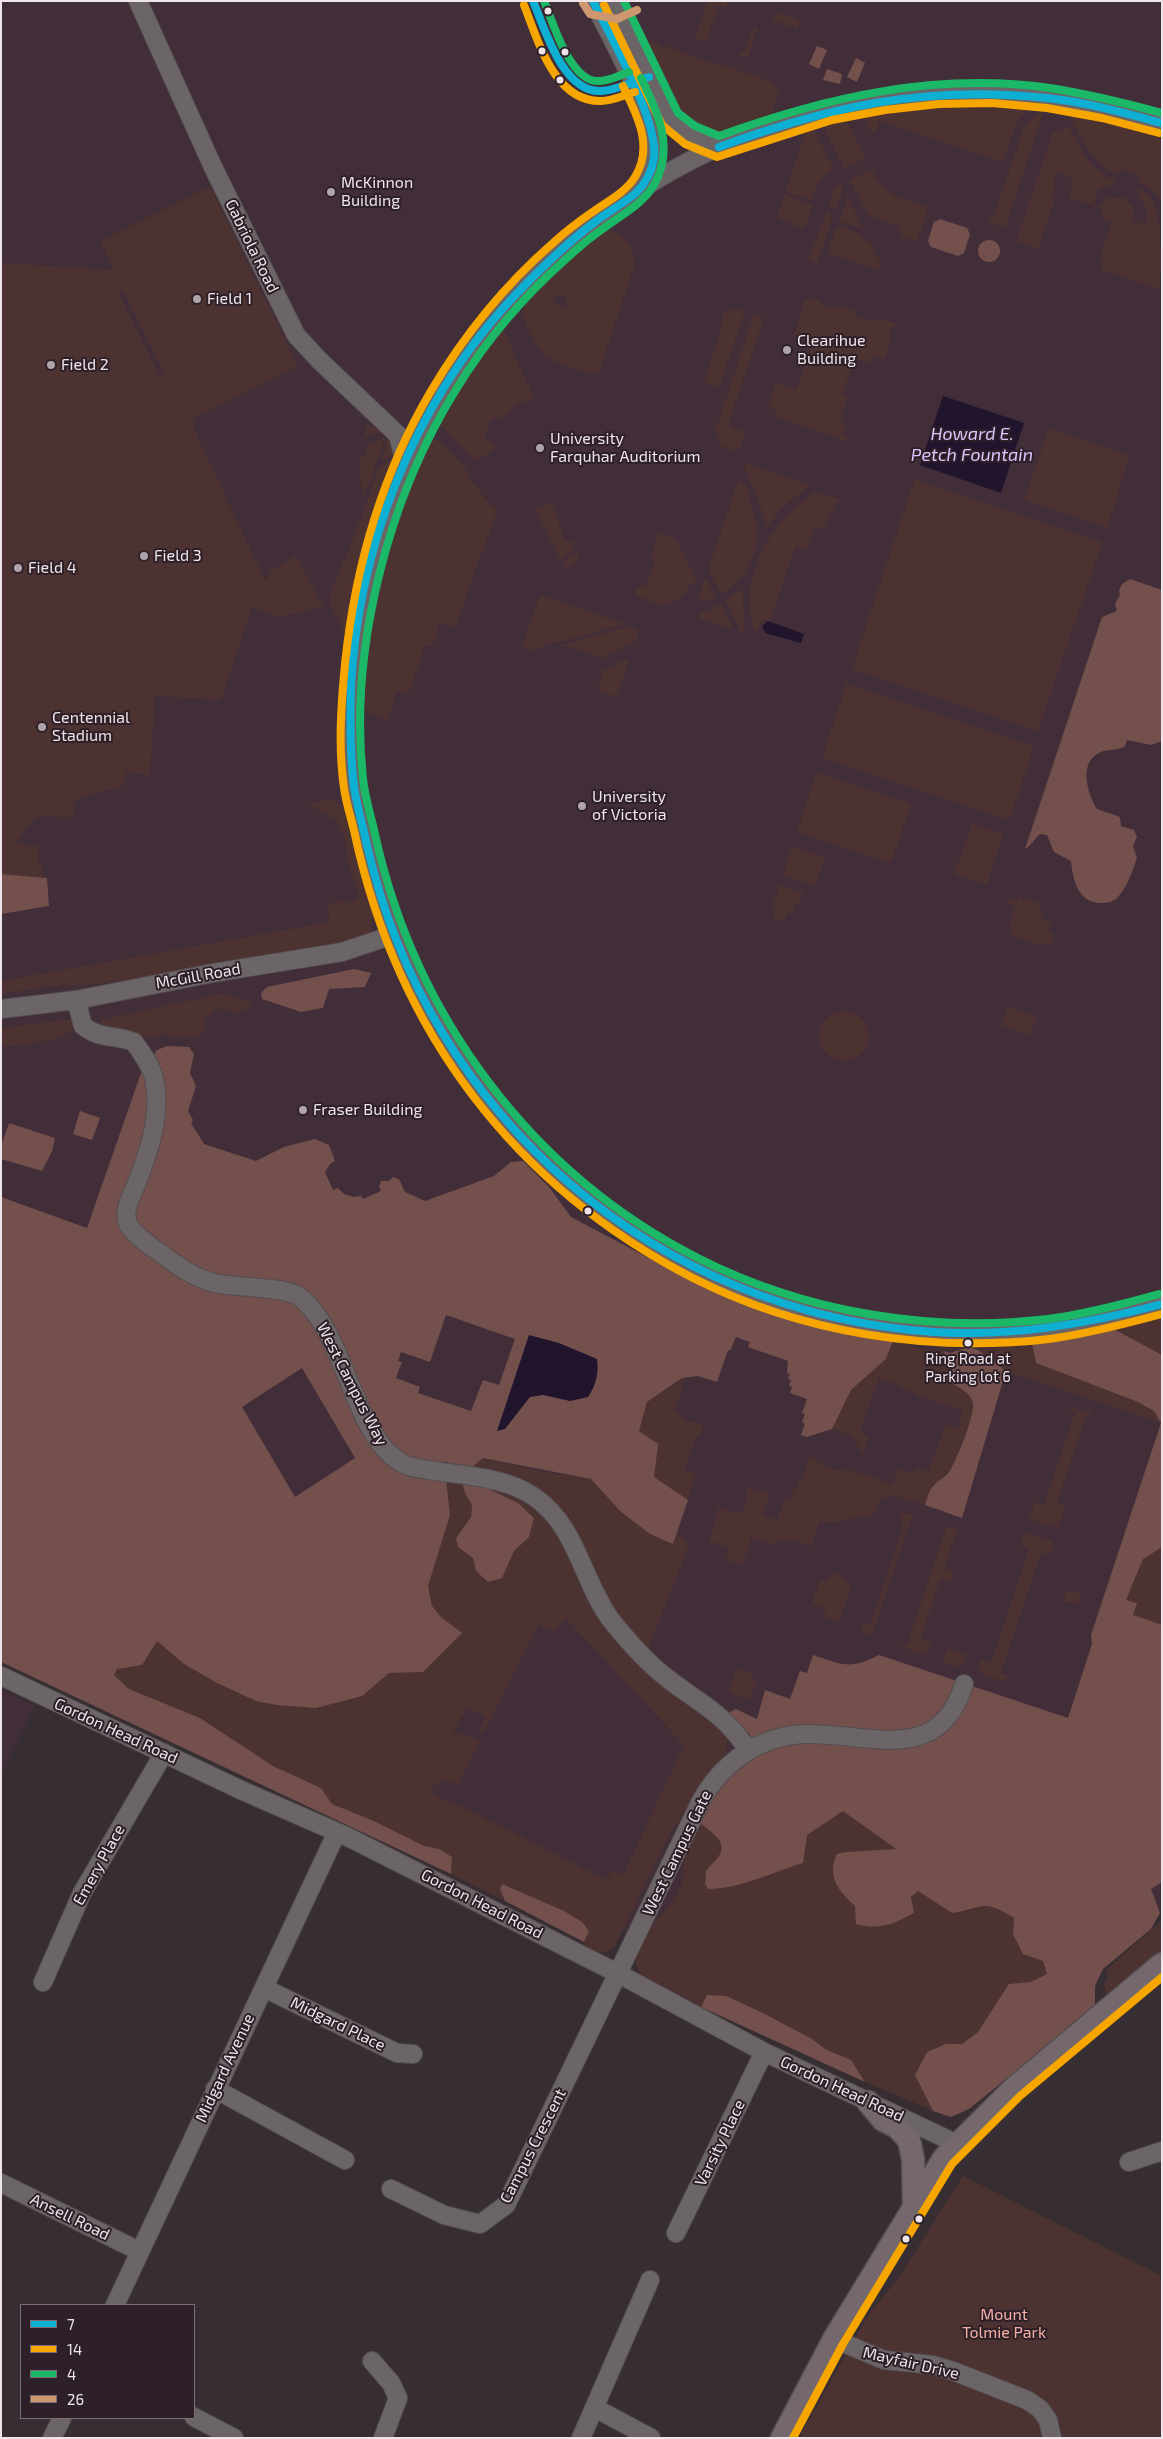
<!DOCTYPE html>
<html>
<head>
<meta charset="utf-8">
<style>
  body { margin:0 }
  #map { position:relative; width:1163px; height:2439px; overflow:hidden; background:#362e32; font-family:"Exo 2",sans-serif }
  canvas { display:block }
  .frame { position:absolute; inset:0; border:2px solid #efe4ea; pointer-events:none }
  .legend { position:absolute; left:20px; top:2304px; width:175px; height:115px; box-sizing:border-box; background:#2e2028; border:1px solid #7b6e76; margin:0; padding:6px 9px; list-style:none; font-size:15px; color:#efe4ea }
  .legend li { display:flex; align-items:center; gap:10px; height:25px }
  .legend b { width:25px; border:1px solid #7b6e76 }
</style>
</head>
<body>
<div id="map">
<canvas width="1163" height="2439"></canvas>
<div class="frame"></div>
<ul class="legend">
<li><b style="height:6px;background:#0dafd3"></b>7</li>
<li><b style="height:6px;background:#f7a600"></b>14</li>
<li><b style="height:6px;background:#1ab867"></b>4</li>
<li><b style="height:6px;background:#cd976f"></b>26</li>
</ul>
</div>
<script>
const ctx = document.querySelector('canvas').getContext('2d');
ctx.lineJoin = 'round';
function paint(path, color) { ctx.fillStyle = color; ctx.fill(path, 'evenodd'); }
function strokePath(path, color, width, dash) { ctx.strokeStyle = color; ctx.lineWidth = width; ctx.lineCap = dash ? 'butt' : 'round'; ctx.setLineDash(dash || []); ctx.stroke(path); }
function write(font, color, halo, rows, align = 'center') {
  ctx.font = font + ' "Exo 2",sans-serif'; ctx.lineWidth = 4; ctx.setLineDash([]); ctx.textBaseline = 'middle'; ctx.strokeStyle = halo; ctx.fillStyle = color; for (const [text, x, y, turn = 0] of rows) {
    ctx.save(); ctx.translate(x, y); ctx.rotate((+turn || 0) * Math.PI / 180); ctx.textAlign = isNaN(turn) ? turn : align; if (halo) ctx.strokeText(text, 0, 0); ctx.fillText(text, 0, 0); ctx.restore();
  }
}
paint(new Path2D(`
  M1,1H1162V1907L1052,1998L811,2025L1,1611Z
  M1,1689L35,1706L1,1777Z`), '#412e38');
paint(new Path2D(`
  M708,1H728L726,8L718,5L706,42L694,38Z
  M776,12L800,20L797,29L773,20Z
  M754,26L758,27L747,58L740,56L741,52L745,53Z
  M636,39L642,41L644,39L660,44L662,48L666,46L713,63L715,66L719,64L773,82L778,93L771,119L722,135H713L679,122Z
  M997,104L1030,107L1018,121L1002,162L880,121L875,133C867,131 865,122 868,114C910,105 954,103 997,104Z
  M1044,110L1005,228L987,222L995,212L1023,131L1031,119Z
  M1067,112L1108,119L1162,134V208C1159,194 1150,187 1138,182L1139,176L1120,169L1118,175C1091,164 1080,136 1067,112Z
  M845,118L866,158L844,169L822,124Z
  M1068,126C1080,147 1090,172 1115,180L1113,184L1098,189L1093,203L1100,206L1107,198L1123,197L1133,207V221L1145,224C1151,204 1137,201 1138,188C1145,191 1151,196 1154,204C1162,220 1163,274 1159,290L1101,270L1104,262L1099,261L1112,221L1100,217L1102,208L1070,198L1072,179L1058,170L1053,183L1056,184L1052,196L1056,197L1039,245L1042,246L1040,250L1016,241L1052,134Z
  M814,130L834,169L820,179L811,200L785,192L806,131Z
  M872,169C885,196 901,198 928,207L917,242L903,237L896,225L868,215L850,180Z
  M841,184L844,189L836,209L828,206L835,188Z
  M210,186L298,366L192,419L199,440L265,580L272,570L296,556L323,606L285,616L283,618L252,607L221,700L155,696L150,776L126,771L123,786L79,798L74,805L73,816C64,819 61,817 53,816C33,813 25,829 16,844L39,846L38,862L43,863L42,877L1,874V263L114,270L100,241ZM123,290L164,371V372L159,374L118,292Z
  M784,195L813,205L804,230L777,217Z
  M848,197L864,230L839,221Z
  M827,210L832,221L817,262L811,261L810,263L809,260Z
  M837,226L860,233L865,240L870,242L881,264L879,270L827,253Z
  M603,230C619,228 634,248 635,263L599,371L588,374L545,357C536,345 522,324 523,308C525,294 589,239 603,230ZM561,295L566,298L567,302L564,307L557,306L554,301L557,296Z
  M805,298L812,301L813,298L821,301V304L837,309L838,306L856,312L855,315L872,321L874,318L882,321L883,319L899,325L898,327L893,326L889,336L894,338L891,339L884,359L873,355L870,363L855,358L842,395L848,398L840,422L846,424L842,436L849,439L848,442L774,416L776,409L768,406L776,383L796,390L813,342L794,335Z
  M735,308L745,311L719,387L704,382L723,324L720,323L724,312Z
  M754,315L764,318L728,424L745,433L741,447L735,451L721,446L715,432Z
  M502,327L534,397L514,407L502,418L496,417L490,420L485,436L488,441L494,443L495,449L475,461L439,423L473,367Z
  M366,426L378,427L382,430L364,438Z
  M1049,428L1130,455L1107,528L1024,500Z
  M389,436L398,453L382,461L381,460Z
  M385,437L370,482L362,497L359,458L367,455L366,446Z
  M433,439L441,442L466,469L467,476L492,506L498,508L455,628L440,623L432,647L425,645L408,695L398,691L387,721L369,714L364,708C362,684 366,659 369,636C379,568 398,506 427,443Z
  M398,456L370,536L357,591L349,641L329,603L330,594L356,532L378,470L382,465Z
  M746,463L808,484V487L783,507L766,528L758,498L744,466Z
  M739,479C746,482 748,492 750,499C764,539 758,570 721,594L708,570Z
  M915,479L1102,542L1038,732L852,669Z
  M816,492L840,499L822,529L814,527L806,549L796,546L770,621L763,619L756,636C735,581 770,521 816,492Z
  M551,502L565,540L574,542L571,552L561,560L535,510Z
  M659,533L676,539L697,582L689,586L685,595L663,606L634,595L637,587L645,586L654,567L652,553Z
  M578,553L577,563L568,569L562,563Z
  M705,578L717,598C710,601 704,604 699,597Z
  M740,590L743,591L744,631L741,632L725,601Z
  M540,595L625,624L556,643L551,642L533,651L524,647L523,644Z
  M721,604L733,629L699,618L700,614Z
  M630,626L639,631L636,641L603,658L562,645Z
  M625,660L629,662L618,693L612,696L601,692L598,687L603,671Z
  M847,683L1034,746L1009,820L822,758Z
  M817,772L911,803L891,863L797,832Z
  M332,799L333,802L341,804L351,815L361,864L374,912L371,927L373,929L368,934L347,944L100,984L52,986L1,994V981L330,922L327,905L340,900L351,903L360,896L347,860L345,840L337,820L307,804Z
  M972,823L1004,834L987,885L954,874Z
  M793,846L825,857L816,886L783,875Z
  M780,885L803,893L799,905L795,904L791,914L787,913L785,921L773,917L776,909L772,908Z
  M1019,896L1042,904L1039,913L1044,915L1043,920L1052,923L1049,932L1054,934L1051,944L1046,942L1044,946L1011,936L1012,931L1008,929L1016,906L1007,903L1008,898L1017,901Z
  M224,993L253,1004L238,1013L215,1008L211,1016L206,1014L203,1022L205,1032L193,1038L164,1035L134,1038L105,1030L100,1020Z
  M1008,1007L1037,1016L1030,1035L1002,1025Z
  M819 1036a25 25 0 1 1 50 0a25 25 0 1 1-50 0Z
  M72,1019L73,1027C67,1042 17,1045 1,1047V1028Z
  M1162,1308V1355L1108,1326Z
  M894,1338C910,1348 925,1350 944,1351L952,1385L963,1388L973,1400L971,1420L955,1460L949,1471L933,1486L925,1505L893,1495L878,1502L872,1518C853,1514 843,1526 820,1521L811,1547L793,1540L791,1543L778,1539L776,1546L751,1538L742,1565L726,1560L729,1547L709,1541L719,1507L741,1514L748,1494L745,1492L747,1487L758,1491L759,1489L770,1493L762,1515L777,1520L785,1497L791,1499L794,1488L797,1489L800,1480L803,1481L805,1475L803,1474L810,1454C820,1466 834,1472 850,1470L892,1484L898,1468L914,1473L916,1468L928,1472L946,1424L958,1428L963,1411L914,1395L915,1393L903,1389V1387L879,1378L860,1433L869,1437L863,1456L856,1442L849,1435L832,1429L851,1390L886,1359Z
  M1032,1344L1036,1363L1138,1402L1154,1411L1161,1423L1006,1371L978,1350Z
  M687,1377L675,1410L686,1421L704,1424L700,1437L697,1436L685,1470L696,1474L688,1500L654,1477L657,1444L639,1431L647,1402L682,1379Z
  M1070,1407L1090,1413L1094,1418L1086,1416L1057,1502L1066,1506L1058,1528L1032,1520L1030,1517L1035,1502L1044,1504L1075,1412L1068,1410Z
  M1162,1439V1749L1117,1653L1133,1526Z
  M483,1458L550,1473L591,1479L620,1511L672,1544L677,1533L685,1540L688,1549L649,1646L638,1662L691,1702L726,1733L728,1740L726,1754L706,1778L669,1836L615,1946C606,1957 596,1952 585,1947L584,1942L589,1931L540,1902L502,1885L500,1889L505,1901L451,1874L452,1857L439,1849L424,1847L374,1821L331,1804L321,1788L273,1766L200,1718L129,1689L114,1675L117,1668L142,1665L157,1640L184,1664L217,1683L256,1701L277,1705L362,1696L389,1673L423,1672L462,1633L441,1617L432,1606L428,1586L450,1515L444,1461L458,1466L465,1493L472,1505L471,1517L456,1538L458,1547L474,1559L476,1571L488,1582L502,1578L513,1551L529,1537L518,1503L493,1491L469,1469ZM566,1618L684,1745L623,1875L612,1870L607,1880L450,1800L449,1803L431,1793L435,1783L439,1785L443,1778L457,1785L480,1741L453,1731C457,1722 463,1717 468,1708L486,1716L479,1732L483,1734L539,1624L554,1631Z
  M903,1512L913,1515L872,1637L861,1632L862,1627L870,1624L903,1525L899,1517Z
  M947,1526L957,1529L944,1568L954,1571L951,1582L940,1579L920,1639L931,1643L927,1654L922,1655L899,1645L900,1643L907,1645Z
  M1025,1532L1051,1540L1053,1543L1050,1555L1041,1553L1001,1673L1009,1676L1005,1680C996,1680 987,1677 979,1672L981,1659L991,1662L1029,1549L1020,1545Z
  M831,1572L842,1576L852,1587L840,1619L836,1622L823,1617L826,1609L812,1604L820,1580L827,1582Z
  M1067,1590L1081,1594L1078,1605L1063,1601Z
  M947,1649L966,1655L961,1668L943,1662Z
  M737,1668L754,1674L752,1679L757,1681L749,1700L728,1693Z
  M843,1811L897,1850L846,1852L837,1854L843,1895L855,1906L897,1922L914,1913L911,1896L918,1891L952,1913C961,1911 967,1908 976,1906C990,1902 1003,1911 1014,1918L1013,1934L1043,1961L1047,1974L1031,1982L1009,1985L978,2032L961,2044H946L915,2075L933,2111L865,2082L851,2060L825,2049L812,2039L707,1995L701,2007L642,1976C619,1947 669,1915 680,1888C685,1876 683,1863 686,1850C688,1841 695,1831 699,1822C708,1831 729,1840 719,1856C716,1861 710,1865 706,1871L705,1884L708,1889C741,1889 772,1872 802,1863L807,1835Z
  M1162,1920V1953L1107,1997L1104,1984L1108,1978L1106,1970Z
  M963,2176L1162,2276V2438H799L868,2315L897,2280Z`), '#4c3231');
paint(new Path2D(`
  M817,46L827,50L819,69L809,64Z
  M856,58L865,63L857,82L847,77Z
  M827,69L842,74L840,84L823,80Z
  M940,219L967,228L970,234L964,253L958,256L931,247L928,241L934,222Z
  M978 251a11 11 0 1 1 22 0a11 11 0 1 1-22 0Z
  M1130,579L1162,590V741L1151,745L1127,740L1125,746C1117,751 1109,749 1101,752C1077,762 1088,794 1097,809L1120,817L1121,826L1134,830L1137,837L1133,846L1137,858C1133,870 1127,887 1118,897C1114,902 1107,903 1101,903C1078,903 1073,880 1071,861L1054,852L1047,835L1040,834C1034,839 1032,845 1025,849L1102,617L1117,611L1115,604L1120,595L1119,591L1122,584Z
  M1,874L47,878L49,906L1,914Z
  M354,969L371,973L365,987L329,989L323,1008L301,1012L262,999L261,993L267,987Z
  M167,1046L189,1047L194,1054L190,1073L196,1086L188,1111L193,1120L191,1123L204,1144L256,1161L284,1147L315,1139L329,1145L335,1161L330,1164L325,1172L333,1190L338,1188L344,1194L353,1197L361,1196L363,1199L381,1191L379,1187L381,1181H389L393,1177L399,1179L405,1192L425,1201L494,1176L511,1162L523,1161L549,1187L571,1217L700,1285L790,1319L854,1333L894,1338L886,1359L851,1390L832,1429L807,1437L801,1435L805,1424L802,1422L805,1414L802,1413L807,1399L790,1393L792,1387L789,1386L791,1380L788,1379L790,1374L787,1373L788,1361L748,1347L750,1342L736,1337L730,1351L728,1350L717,1382L698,1376L682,1378L647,1402L639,1431L658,1444L654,1477L688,1500L673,1544L650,1534L620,1511L591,1479L483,1458L470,1469L493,1491L518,1503L534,1518L529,1537L514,1551L502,1578L488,1582L476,1571L473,1558L458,1547L456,1538L471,1517L472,1505L465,1493L458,1466L444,1461L450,1515L428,1586L432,1606L441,1617L462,1633L423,1672L389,1673L362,1696L316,1708L277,1705L256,1701L217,1683L184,1664L157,1641L142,1665L117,1669L114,1675L129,1689L200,1718L273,1766L321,1788L332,1804L374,1821L424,1846L439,1849L452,1857L451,1874L1,1662V1197L87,1228L141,1073L157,1050ZM446,1315L515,1339L499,1385L483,1380L471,1411L418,1393L420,1387L396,1378L402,1362L398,1361L401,1352L430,1362ZM302,1368L355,1458L295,1497L242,1407Z
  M80,1111L100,1118L92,1140L73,1134Z
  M9,1123L55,1138L52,1151L42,1171L1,1159V1146Z
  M1108,1326L1162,1355V1547L1143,1559L1126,1600L1137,1603L1133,1615L1162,1625V1882L1151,1889L1160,1913L1151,1929L1103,1969L1095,1986V2007L969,2109L951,2117L933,2111L915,2075L927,2052L946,2044H962L978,2032L1009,1984L1031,1982L1047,1974L1043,1961L1023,1954L1013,1934L1014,1918C982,1898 984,1908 952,1913L918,1891L911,1897L914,1913C892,1925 880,1930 856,1924L855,1906C839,1891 826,1877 837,1854L846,1852L896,1849L843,1811L807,1835L803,1863C772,1872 741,1889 708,1889L705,1884L706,1871C710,1865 716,1861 719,1856C729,1840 708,1831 699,1822L715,1788L744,1758L750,1734L739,1727L728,1713L736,1709L757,1719L765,1690L790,1699L800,1671L807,1673L813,1655C843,1665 850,1670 879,1655L1068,1718L1092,1644L1091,1635L1161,1423L1154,1411L1138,1402L1036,1363L1032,1344L1068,1339Z
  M969,1347L978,1350L1006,1371L962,1518L925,1505C927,1499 929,1490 934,1485C939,1480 945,1477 949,1472C956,1461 978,1410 972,1400C966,1388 955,1387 946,1379L950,1372L946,1366L944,1351L950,1353Z
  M502,1884L564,1911L582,1922L589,1931L584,1942L505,1901L500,1889Z
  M707,1995L726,1996L765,2014L812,2039L825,2049L851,2060L865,2082L701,2007Z`), '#74504d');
paint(new Path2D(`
  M943,396L1024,423L1001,493L920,465Z
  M768,621L804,634L801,643L765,633L762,626Z
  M529,1335L559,1343L597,1359C599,1373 596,1385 588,1397L570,1401L543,1395L530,1397L505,1429L497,1431Z`), '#21142d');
const minor = new Path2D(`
  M138,1L213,167L296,335L319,360L398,435L405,462
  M593,1C609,34 659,122 655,155C654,167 646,179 640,190
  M613,1L670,119L690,135L719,147
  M1162,123C1052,91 938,83 826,110C567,173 379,397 355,661C351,704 348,747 355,790C365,855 385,920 413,979C472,1103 572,1207 695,1268C840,1341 1007,1353 1162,1304
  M76,1000L83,1026C102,1040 113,1034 134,1042C141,1052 151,1065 154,1078C162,1114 149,1152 136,1185C131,1197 123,1210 128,1224C133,1234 148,1244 156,1250C174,1263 193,1278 215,1283C235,1288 287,1286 300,1297C349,1337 352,1442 408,1466C448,1476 498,1473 533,1496C577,1525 582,1581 611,1620C627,1640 646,1662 667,1678C700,1704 723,1712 748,1750
  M1,1009L76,1000L213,973L342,952L393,935
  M1,1676L243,1791L346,1836L619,1974L764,2052L957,2144
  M43,1982L82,1893L164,1753
  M264,1988L397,2053L413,2054
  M215,2089L345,2160
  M1129,2162L1162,2151
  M1,2183L139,2251
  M391,2189L444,2215L480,2224L506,2205L700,1803C721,1763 760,1735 806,1734C868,1733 940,1766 964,1684
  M676,2233L764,2052
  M115,2305L337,1832
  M834,2339L884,2360L933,2365L953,2371L1027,2400L1040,2409L1048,2420L1052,2438
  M372,2361L391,2383L398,2398L383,2438
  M595,2408L651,2438
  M194,2417L234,2438
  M52,2438L62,2418
  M581,2438L650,2280`);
const major = new Path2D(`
  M868,2102L883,2120L897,2127L909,2140L913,2159L914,2206
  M782,2438L834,2339L944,2158L1013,2089L1162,1964`);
strokePath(minor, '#534c50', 20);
strokePath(major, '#534c50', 25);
strokePath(minor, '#6c6568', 18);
strokePath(major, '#74686d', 22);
strokePath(new Path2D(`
  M533,1C545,29 563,93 601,91C617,90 634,81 649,77
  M593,1C611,38 659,121 654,158C652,172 645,184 636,193C623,204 608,212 595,222C563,246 534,275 507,304C413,407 358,548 351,687C350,720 350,754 354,787C357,806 363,826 367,845C429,1117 656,1313 934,1332C1012,1337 1087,1324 1162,1304
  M719,147C830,106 927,85 1047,98C1086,102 1124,113 1162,123`), '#0dafd3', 8);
strokePath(new Path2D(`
  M524,5C538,40 554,102 601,101C613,101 624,95 635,92
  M604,5L662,125L685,144L717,157L832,120L885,110L939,104L992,103L1047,108L1102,118L1159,133
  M623,86C637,115 654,146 635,177C625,193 606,202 591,213C578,222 565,232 553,243C505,285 464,335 431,391C382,474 355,567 345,664C341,705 338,747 344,788C346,804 352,820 355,835C398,1032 514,1186 693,1278C801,1333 929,1353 1049,1339C1087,1334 1125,1324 1162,1314
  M793,2438L843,2344L952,2164L1020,2096L1162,1977`), '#f7a600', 8);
strokePath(new Path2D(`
  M544,1C553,23 567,71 591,80C603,84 618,76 629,72
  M624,1L678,113L695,126L719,136C826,97 936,72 1050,88C1088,94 1125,103 1162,113
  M641,78C658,113 675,148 654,185C642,205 621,215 604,228C591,237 579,247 567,258C524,296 487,339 457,388C388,498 349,649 363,779C365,798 371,816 375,834C415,1016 531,1173 698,1258C804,1312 930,1333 1048,1319C1086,1314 1123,1304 1159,1294`), '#1ab867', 8);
strokePath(new Path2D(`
  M583,3L590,14L617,19L637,10`), '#cd976f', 8);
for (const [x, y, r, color] of [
  [548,11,4.5,"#efe4ea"],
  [542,51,4.5,"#efe4ea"],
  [565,52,4.5,"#efe4ea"],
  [560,80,4.5,"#efe4ea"],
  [331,192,5,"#aea4aa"],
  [197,299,5,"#aea4aa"],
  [787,350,5,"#aea4aa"],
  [51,365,5,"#aea4aa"],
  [540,448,5,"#aea4aa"],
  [144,556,5,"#aea4aa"],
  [18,568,5,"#aea4aa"],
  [42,727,5,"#aea4aa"],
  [582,806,5,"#aea4aa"],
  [303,1110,5,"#aea4aa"],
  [588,1211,4.5,"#efe4ea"],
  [968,1343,4.5,"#efe4ea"],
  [919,2219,4.5,"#efe4ea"],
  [906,2239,4.5,"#efe4ea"]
]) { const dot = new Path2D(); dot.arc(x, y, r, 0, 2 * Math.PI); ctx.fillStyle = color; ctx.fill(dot); strokePath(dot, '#2e2028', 2); }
write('15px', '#efe4ea', '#2e2028', [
  ["Ring Road at",968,1359],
  ["Parking lot 6",968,1377]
]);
write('16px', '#efe4ea', '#2e2028', [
  ["McKinnon",341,183],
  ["Building",341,201],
  ["Field 1",207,299],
  ["Clearihue",797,341],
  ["Building",797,359],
  ["Field 2",61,365],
  ["University",550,439],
  ["Farquhar Auditorium",550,457],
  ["Field 3",154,556],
  ["Field 4",28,568],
  ["Centennial",52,718],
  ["Stadium",52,736],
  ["University",592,797],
  ["of Victoria",592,815],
  ["Fraser Building",313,1110]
], 'left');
write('16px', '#efe4ea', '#2e2028', [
  ["Gabriola Road",252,246,64],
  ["McGill Road",198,976,-10],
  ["West Campus Way",352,1384,63],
  ["Gordon Head Road",116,1731,25],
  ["West Campus Gate",677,1853,-64],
  ["Emery Place",99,1865,-61],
  ["Gordon Head Road",482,1904,27],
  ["Midgard Place",338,2024,26],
  ["Midgard Avenue",225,2068,-65],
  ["Gordon Head Road",842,2089,25],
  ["Varsity Place",720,2143,-64],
  ["Campus Crescent",533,2146,-63],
  ["Ansell Road",70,2217,26],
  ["Mayfair Drive",911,2363,13]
]);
write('16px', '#f6afa7', '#2e2028', [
  ["Mount",1004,2315],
  ["Tolmie Park",1004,2333]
]);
write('italic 18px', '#dec4ff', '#2e2028', [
  ["Howard E.",972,434],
  ["Petch Fountain",972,455]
]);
</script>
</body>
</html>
